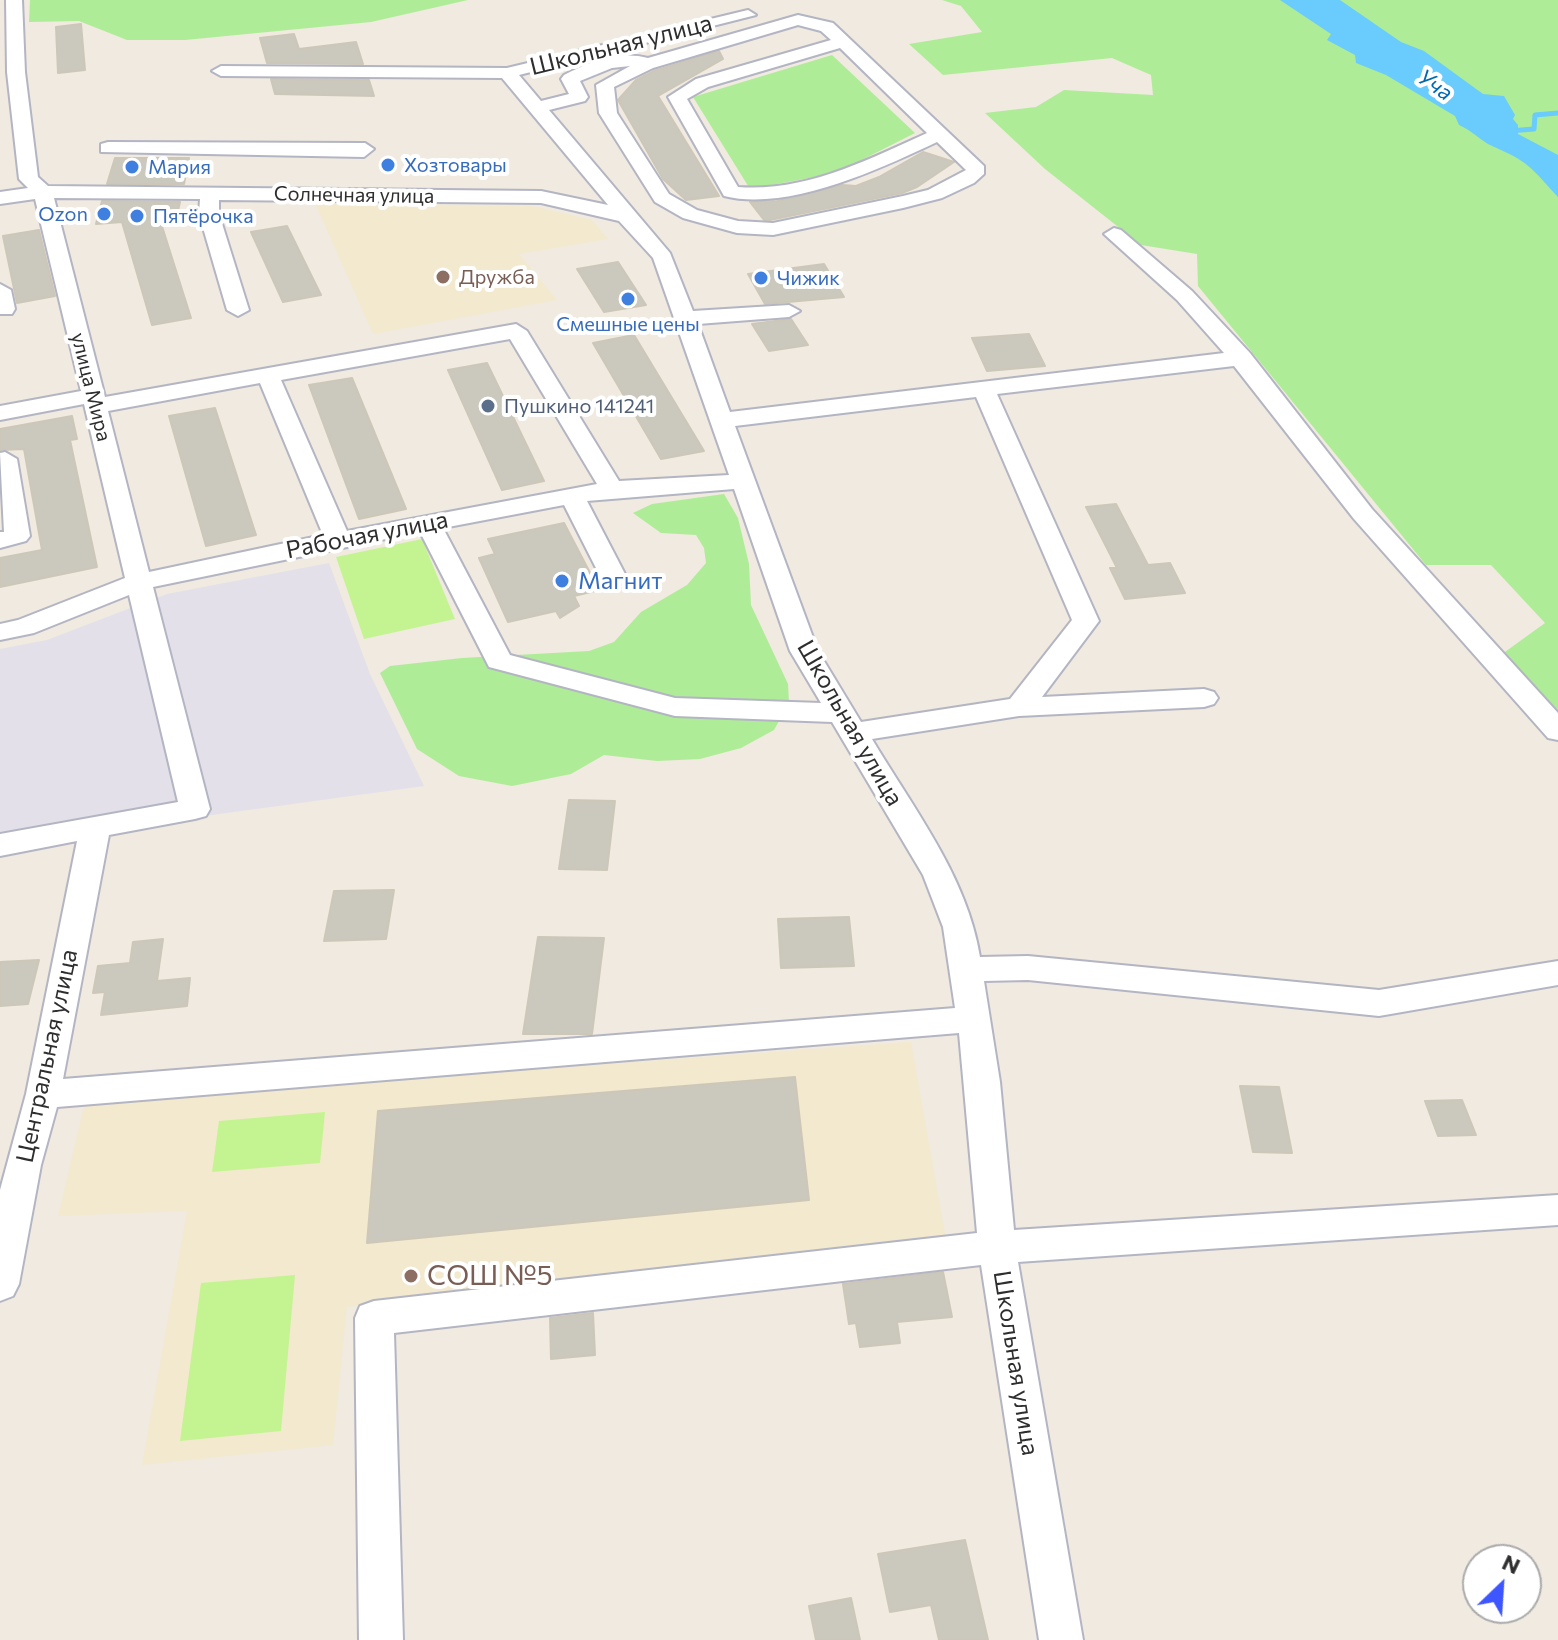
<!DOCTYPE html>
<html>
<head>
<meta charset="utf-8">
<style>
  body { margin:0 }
  #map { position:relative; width:1558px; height:1640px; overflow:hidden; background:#f0eae0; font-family:Commissioner,sans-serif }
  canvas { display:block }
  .north { position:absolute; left:1462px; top:1544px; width:80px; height:80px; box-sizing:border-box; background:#fff; border:2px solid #ababab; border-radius:50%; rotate:25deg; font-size:22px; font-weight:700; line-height:32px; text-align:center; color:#2e2e2e }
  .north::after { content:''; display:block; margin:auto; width:28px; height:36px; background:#3e56ff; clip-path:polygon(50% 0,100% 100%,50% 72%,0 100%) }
</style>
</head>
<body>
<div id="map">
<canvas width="1558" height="1640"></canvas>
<div class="north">N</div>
</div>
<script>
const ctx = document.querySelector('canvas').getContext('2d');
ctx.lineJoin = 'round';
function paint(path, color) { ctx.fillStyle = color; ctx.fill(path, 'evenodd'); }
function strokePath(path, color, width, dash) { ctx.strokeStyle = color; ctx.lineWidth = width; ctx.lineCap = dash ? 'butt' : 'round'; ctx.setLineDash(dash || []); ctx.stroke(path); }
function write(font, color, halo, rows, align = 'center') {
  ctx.font = font + ' Commissioner,sans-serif'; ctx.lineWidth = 8; ctx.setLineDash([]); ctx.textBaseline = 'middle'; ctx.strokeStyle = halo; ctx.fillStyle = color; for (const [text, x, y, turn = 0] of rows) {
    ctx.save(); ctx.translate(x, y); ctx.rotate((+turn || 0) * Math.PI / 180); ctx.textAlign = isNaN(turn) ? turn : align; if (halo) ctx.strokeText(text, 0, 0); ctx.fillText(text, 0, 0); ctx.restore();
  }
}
paint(new Path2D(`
  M329,563L370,674L424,786L0,844V649L47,640L167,594Z`), '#e3e0e9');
paint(new Path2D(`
  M315,203L532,206L592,220L608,239L519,254L557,300L373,334Z
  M911,1042L947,1245L347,1307L333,1445L142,1465L187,1211L58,1216L85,1102Z`), '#f3e9ce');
paint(new Path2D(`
  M30,0H468L371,22L185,40H127L79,21L29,22Z
  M942,0H1558V723L1498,657L1545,623L1491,565H1426L1198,286L1197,254L1141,245L1045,169L985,113L1036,107L1064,90L1153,95L1151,75L1112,58L943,75L909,44L982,32L961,6Z
  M832,55L915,133L836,173L750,189L693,97Z
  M724,494L738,518L749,564L751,605L788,684L789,703L774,730L741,748L700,759L657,761L604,755L571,774L512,786L459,776L417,749L380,673L390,666L462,658L589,651L614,642L641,612L687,585L706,563L704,548L696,535L661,533L633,513L652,504Z`), '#afec97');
paint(new Path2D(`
  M422,539L455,619L364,639L336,557Z
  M325,1112L320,1163L212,1172L219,1121Z
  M295,1275L281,1431L180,1441L201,1283Z`), '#c4f492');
paint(new Path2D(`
  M1280,0H1340L1401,42L1424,51L1483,94L1504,96L1515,115L1513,119L1518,125V134L1558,155V197C1529,166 1531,163 1490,145C1483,142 1471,130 1459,125L1455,116L1386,75L1356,63L1355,55L1327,40L1331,34Z`), '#69ccfc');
strokePath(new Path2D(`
  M1509,131L1534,129L1535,115L1558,113`), '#69ccfc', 5);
const building = new Path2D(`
  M81,24L85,70L58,73L56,27Z
  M294,34L299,49L356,42L363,64L267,63L260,38Z
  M719,51L723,59L658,96L719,196L686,200L663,179L618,100L636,80L654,71Z
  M271,79L369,80L374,96L275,94Z
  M923,152L954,162L917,187L902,193L770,220H764L750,202L777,201L842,185L856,186L879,177Z
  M115,158H189L184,184H107Z
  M102,201L180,202L176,219L160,220L191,318L152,325L122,222L96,224Z
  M287,226L321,295L283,302L251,232Z
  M39,230L55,296L17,303L3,236Z
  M618,262L646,305L604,312L577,269Z
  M824,264L844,297L765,304L748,274Z
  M791,319L808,345L769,351L752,324Z
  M1029,334L1045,366L987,371L972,338Z
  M634,335L704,451L661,459L593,343Z
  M487,363L544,481L502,490L448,370Z
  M352,378L406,509L359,519L309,385Z
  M215,408L256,535L206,546L169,416Z
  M72,416L77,439L70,440L97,567L0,587V558L42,550L24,449L0,450V429Z
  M1116,504L1148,565L1170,563L1185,593L1125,599L1110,568H1117L1086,507Z
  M564,523L599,590L574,596L579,606L560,618L556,611L508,622L479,558L495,554L488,539Z
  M569,800L615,801L607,870L559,869Z
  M394,890L386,939L324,941L334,891Z
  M849,917L854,966L781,968L778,919Z
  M538,937L604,938L592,1034H523Z
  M163,939L157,981L190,978L187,1006L101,1015L105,992L93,993L98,966L130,963L133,942Z
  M39,960L28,1004L0,1006V962Z
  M795,1077L809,1200L367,1243L378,1111Z
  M1240,1086L1279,1087L1292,1153L1253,1152Z
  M1462,1100L1476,1135L1438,1136L1425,1101Z
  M943,1272L952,1317L897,1322L900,1343L860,1347L856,1323L849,1324L843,1284Z
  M593,1313L595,1355L551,1359L550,1318Z
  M965,1540L988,1640H939L931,1605L890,1612L878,1554Z
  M851,1598L860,1640H816L809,1606Z`);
paint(building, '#cbc8be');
strokePath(building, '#cdc7b8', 2);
const minor = new Path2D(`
  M6,0H22L25,72L38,177L48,186L541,191L608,205L502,78L221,76L212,71L221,66L507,68L748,10L756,15L519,75L541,101L569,94L561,79L564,75C589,62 620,50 648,58L798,15L833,23L984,166V174L974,183L942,198L903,208L773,235L737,233L683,218L655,202L599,113L596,85L630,66L612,68L580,81L588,97L585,101L549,110L670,253L693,311L789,305L800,311L789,317L698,324L730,412L1224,353L1177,300L1104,234L1114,228L1121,230L1192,291L1250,353L1372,509L1558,713V740L1548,738L1354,519L1234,366L997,394L1099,621L1042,697L1204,689L1214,692L1218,698L1214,704L1204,707L1019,716L872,739C913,808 967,876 980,957L1028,956L1379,990L1558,961V985L1379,1016L1028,980L984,981L1000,1082L1014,1230L1558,1195V1225L1018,1262L1083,1640H1039L981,1265L394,1333L403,1640H359L355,1318L360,1306L374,1301L977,1233L959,1033L57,1107L41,1165L19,1284L13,1296L0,1301V1190L26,1094L77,841L0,856V834L178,802L129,595L34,633L0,640V624L18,620L125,578L84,404L0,420V406L81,391L35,199L0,204V192L28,188L19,179L7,72ZM798,25L821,31L831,40L696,79L668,97L724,196C788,212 880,169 937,142L966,170L928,190L903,196L773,223L738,221L697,210L669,194L617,113L614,87L653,68ZM840,48L927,133C868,160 805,192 738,187L687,99L708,87ZM54,198L200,199L199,214L227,310L238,316L249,310L219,214V200L541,203L619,221L653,258L729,475L619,481L527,331L516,324L105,397ZM510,339L597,484L347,531L281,380ZM260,383L323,535L149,572L108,411ZM976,397L1072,620L1010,699L861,722L818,651L735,426ZM734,489L790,651L821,703L675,698L510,655L443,528L564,505L599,574L612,582L625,574L587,501ZM420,532L489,667L675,716L832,722L923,875L943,927L955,1008L63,1079L109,835L195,819L206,816L210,809L153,587Z
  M108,142L365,143L374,149L364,157L101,152V144Z
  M0,284L11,290L15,309L12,314H0Z
  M5,452L17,459L30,536L26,541L0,548V532H4L0,453Z`);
strokePath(minor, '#b3b5c3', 4);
paint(minor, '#fff');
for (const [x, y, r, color] of [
  [388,165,8,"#3f7fe0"],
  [132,167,8,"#3f7fe0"],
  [104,214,8,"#3f7fe0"],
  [137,216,8,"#3f7fe0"],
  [443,277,8,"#8d6e63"],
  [761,278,8,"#3f7fe0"],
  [628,299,8,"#3f7fe0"],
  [488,406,8,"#5c6f8a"],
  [562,581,8,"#3f7fe0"],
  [411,1276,8,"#8d6e63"]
]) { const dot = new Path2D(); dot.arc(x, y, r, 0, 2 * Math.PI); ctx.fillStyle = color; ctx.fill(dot); strokePath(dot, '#fff', 3); }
write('20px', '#366cbe', '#fff', [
  ["Хозтовары",404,165],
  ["Мария",148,167],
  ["Ozon",88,214,"right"],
  ["Пятёрочка",153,216],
  ["Чижик",777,278],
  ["Смешные цены",628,324,"center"]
], 'left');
write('20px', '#2e2e2e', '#fff', [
  ["Солнечная улица",354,195,1],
  ["улица Мира",91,387,76]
]);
write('20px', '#785e54', '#fff', [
  ["Дружба",459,277]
], 'left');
write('20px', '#4e5e75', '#fff', [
  ["Пушкино 141241",504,406]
], 'left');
write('italic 22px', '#0069b0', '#fff', [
  ["Уча",1435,85,35]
]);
write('24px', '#2e2e2e', '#fff', [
  ["Школьная улица",621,45,-14],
  ["Рабочая улица",367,535,-11],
  ["Школьная улица",850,723,60],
  ["Центральная улица",47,1056,-78],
  ["Школьная улица",1016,1363,81]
]);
write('24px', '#366cbe', '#fff', [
  ["Магнит",578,581]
], 'left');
write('28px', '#785e54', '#fff', [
  ["СОШ №5",427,1276]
], 'left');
</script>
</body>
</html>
